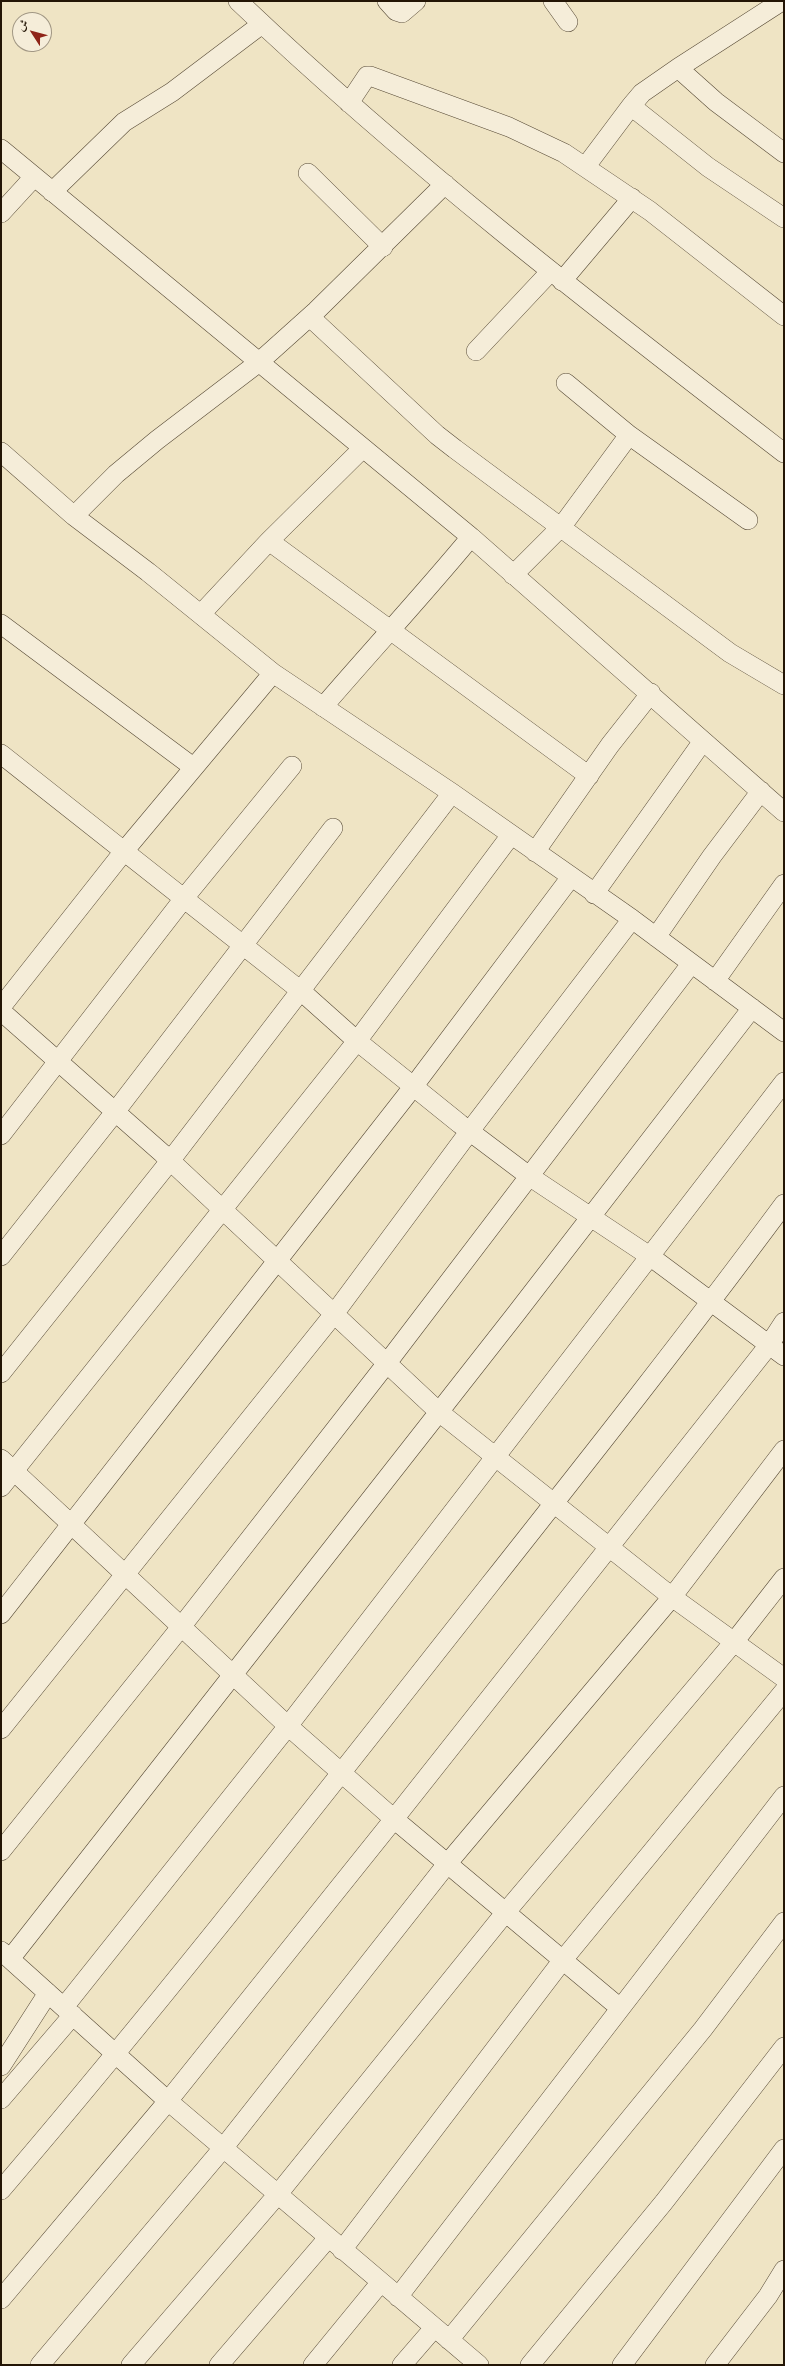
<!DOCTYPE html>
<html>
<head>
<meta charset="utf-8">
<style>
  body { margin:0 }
  #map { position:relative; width:785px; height:2366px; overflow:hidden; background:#efe4c4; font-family:"IM FELL Great Primer",Amiri,serif }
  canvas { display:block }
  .frame { position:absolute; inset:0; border:2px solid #231505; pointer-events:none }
  .north { position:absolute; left:12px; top:12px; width:40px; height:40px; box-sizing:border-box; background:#f5edd9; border:1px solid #a19784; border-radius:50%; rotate:306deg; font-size:11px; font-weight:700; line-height:16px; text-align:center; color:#231505 }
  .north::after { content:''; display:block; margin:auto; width:14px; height:18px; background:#8f2418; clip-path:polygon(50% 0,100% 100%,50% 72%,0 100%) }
</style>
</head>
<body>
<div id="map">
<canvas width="785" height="2366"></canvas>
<div class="frame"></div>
<div class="north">ش</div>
</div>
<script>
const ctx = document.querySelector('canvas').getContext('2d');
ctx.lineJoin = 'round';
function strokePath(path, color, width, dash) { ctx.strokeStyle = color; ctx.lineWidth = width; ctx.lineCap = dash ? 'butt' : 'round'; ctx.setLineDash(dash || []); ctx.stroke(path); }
const minor = new Path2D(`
  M238,1C409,164 597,309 784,453
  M387,1L396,11L402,13L416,1
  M553,1L568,22
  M678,68L716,102L784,153
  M349,103L367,76H370L509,127L564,153L650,211L784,316
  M631,106L708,167L784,218
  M1,149L471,537L784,812
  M586,166L631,106L642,93L678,68L782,1
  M308,173L383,247
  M52,192L124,122L172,92L262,24
  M1,213L34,177
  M562,281L632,198
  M310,317L437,435L455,449L730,653L784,685
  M476,351L551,271
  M566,383L629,435L748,520
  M1,452L74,516L148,572L273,673L452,793L632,919L784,1032
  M74,516L116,474L157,440L258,363L316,311L445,184
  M269,541L589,776
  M513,575L562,526L629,435
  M201,614L269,541L363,448
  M1,624L193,767
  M323,707C372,650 423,595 471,537
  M1,754L301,991L357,1041L460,1124L529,1176L651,1257L784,1356
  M535,852L610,745L651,693
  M594,894L703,741
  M656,937L712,856L761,791
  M715,981L784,884
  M1,1007L125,850L273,673
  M1,1011L162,1153L439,1412L672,1597L784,1678
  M1,1135L185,897L292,766
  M1,1256L115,1112L333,828
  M1,1373L170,1161L452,793
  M1,1459L288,1726L394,1819L620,2008
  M1,1487L357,1041L511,835
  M1,1614L413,1087L571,877
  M1,1729L334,1314L469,1132L632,919
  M1,1851L181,1627L387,1363L691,964
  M1,1951L168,2101L479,2365
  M10,1959L515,1315L752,1008
  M64,2007L288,1726L784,1082
  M1,2066L48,1993
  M1,2099L73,2015
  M1,2190C149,2017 290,1838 431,1659C550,1508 670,1358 784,1204
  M342,2250L562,1961L784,1691
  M398,2297L784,1796
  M1,2299L168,2101L394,1819L769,1345L784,1322
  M449,2340L703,2029L784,1922
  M40,2365L224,2147L447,1864L672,1597L784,1450
  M131,2365L278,2194L505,1913L734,1642L784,1578
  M219,2365L328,2238
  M313,2365L381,2282
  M402,2365L434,2328
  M530,2365L664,2202L784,2047
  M622,2365L784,2149
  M715,2365L768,2296L784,2270`);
strokePath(minor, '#564935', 20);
strokePath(minor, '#f5edd9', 19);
</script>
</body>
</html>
